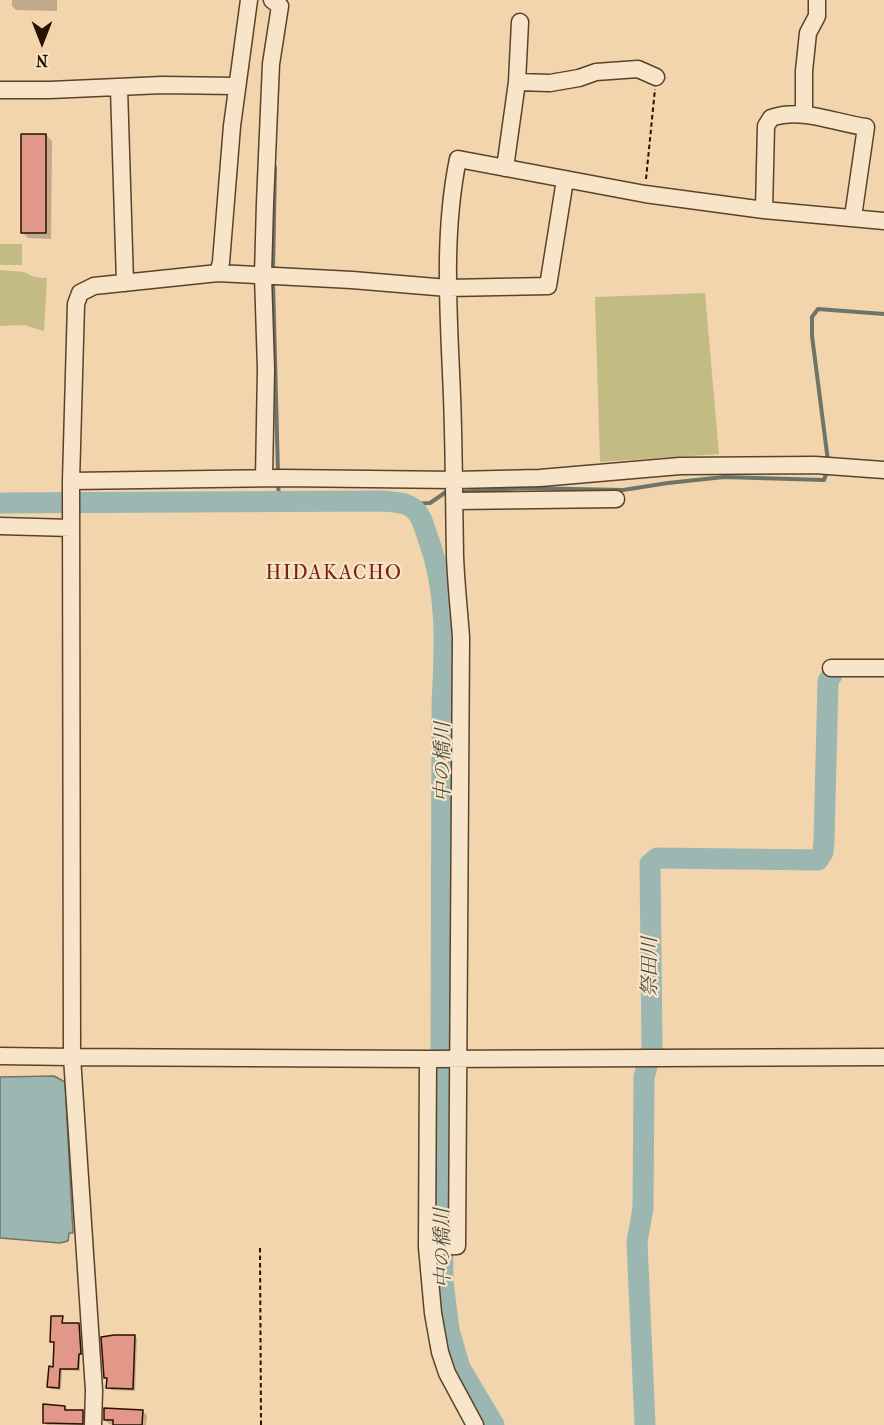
<!DOCTYPE html>
<html>
<head>
<meta charset="utf-8">
<style>
  body { margin:0 }
  #map { position:relative; width:884px; height:1425px; overflow:hidden; background:#f2d5ac; font-family:"IM FELL French Canon",serif }
  canvas { display:block }
  .north { position:absolute; left:12px; top:12px; width:60px; height:60px; -webkit-text-stroke:4px #f7e4c9; paint-order:stroke; rotate:180deg; font-size:16px; font-weight:700; line-height:24px; text-align:center; color:#261200 }
  .north::after { content:''; display:block; margin:auto; width:21px; height:27px; background:#261200; clip-path:polygon(50% 0,100% 100%,50% 72%,0 100%) }
</style>
</head>
<body>
<div id="map">
<canvas width="884" height="1425"></canvas>
<div class="north">N</div>
</div>
<script>
const ctx = document.querySelector('canvas').getContext('2d');
ctx.lineJoin = 'round';
function paint(path, color) { ctx.fillStyle = color; ctx.fill(path, 'evenodd'); }
function strokePath(path, color, width, dash) { ctx.strokeStyle = color; ctx.lineWidth = width; ctx.lineCap = dash ? 'butt' : 'round'; ctx.setLineDash(dash || []); ctx.stroke(path); }
function write(font, color, halo, rows, align = 'center') {
  ctx.font = font + ' "IM FELL French Canon","Noto Serif JP",serif'; ctx.lineWidth = 4.5; ctx.setLineDash([]); ctx.textBaseline = 'middle'; ctx.strokeStyle = halo; ctx.fillStyle = color; for (const [text, x, y, turn = 0] of rows) {
    ctx.save(); ctx.translate(x, y); ctx.rotate((+turn || 0) * Math.PI / 180); ctx.textAlign = isNaN(turn) ? turn : align; if (halo) ctx.strokeText(text, 0, 0); ctx.fillText(text, 0, 0); ctx.restore();
  }
}
paint(new Path2D(`
  M0,244H22V265H0Z
  M0,270L24,272L34,277L47,278L44,331L24,325L0,326Z
  M705,293L719,454L600,462L595,297Z`), '#c2bb84');
const water = new Path2D(`
  M54,1076L65,1082L73,1233H69L68,1241L60,1243L0,1238V1077Z`);
paint(water, '#9cb7b1');
strokePath(water, '#6d756a', 1.5);
paint(new Path2D(`
  M12,0H57V11L16,10L12,6Z
  M46,135L52,141L51,239L28,238L22,232Z
  M62,1317L64,1324L78,1325L81,1327L83,1355H80V1371L62,1370L61,1390L51,1389L49,1387L54,1368L55,1343L52,1341Z
  M135,1336L137,1339L135,1391L111,1390L108,1387V1380L105,1377Z
  M65,1407L67,1410L82,1412L85,1414V1425H47L45,1422Z
  M142,1411L147,1415L146,1425H114L109,1424L105,1420Z`), '#0003');
strokePath(new Path2D(`
  M273,270L275,167
  M273,281L278,474
  M828,461L812,336V317L818,309L884,314
  M278,482L279,500
  M458,492L523,488L623,490L668,483L724,477L824,480L827,471
  M407,504L430,503L446,492H451`), '#6d756a', 4);
strokePath(new Path2D(`
  M0,503L383,501C393,502 406,502 414,509C423,517 424,528 428,538C448,592 445,648 442,704L441,1046L443,1282L449,1330L460,1368L494,1425
  M645,1425L637,1242L643,1208L644,1077L652,1049L650,864L657,858L818,860L823,852L824,841L828,681L832,675`), '#9cb7b1', 21);
const building = new Path2D(`
  M21,134H46V233H21Z
  M51,1316H63L62,1323H79L81,1354H79L78,1369H60L59,1388L47,1387L49,1366L53,1367L54,1342H50Z
  M114,1335H135L133,1389L106,1388L107,1378H104L101,1337Z
  M43,1404L65,1406V1410H83V1424L43,1423Z
  M104,1408L143,1410L142,1425H113V1420H104Z`);
paint(building, '#e39788');
strokePath(building, '#261200', 1.5);
const minor = new Path2D(`
  M517,82L550,83L579,78L596,72L638,69L656,77
  M119,88L125,283
  M0,90H50L162,85L236,86
  M804,114V71L808,33L817,16V0
  M505,168L517,82L520,22
  M764,210L766,126L771,118C802,107 835,123 866,127L853,217
  M218,273L352,280L448,288L548,286L565,180
  M264,478L266,369L263,275L265,203L271,64L280,6L272,0
  M71,481L282,478L455,480L540,478L680,466L815,465L884,470
  M455,501L616,499
  M0,526L71,528
  M831,668H884
  M0,1056L72,1057L71,481L76,304L80,293L94,286L218,273L221,262L232,126L249,0
  M428,1059L427,1247L433,1313L440,1352L447,1373L475,1425
  M427,1247L457,1246L461,637C459,610 456,583 455,556C454,502 454,449 452,396C449,318 442,237 458,159L645,194L764,210L884,221
  M93,1425L94,1390L72,1057L428,1059L884,1057`);
strokePath(minor, '#59432b', 19);
strokePath(new Path2D(`
  M646,179L655,89
  M260,1248L261,1425`), '#261200', 2, [4.5, 3]);
strokePath(minor, '#f7e4c9', 16);
ctx.letterSpacing = '1.5px';
write('20px', '#7a1f14', '#f7e4c9', [
  ["HIDAKACHO",334,574]
]);
ctx.letterSpacing = '0px';
write('italic 20px', '#4f4c3e', '#f7e4c9', [
  ["中の橋川",444,762,-90],
  ["祭田川",651,967,-90],
  ["中の橋川",444,1248,-91]
]);
</script>
</body>
</html>
